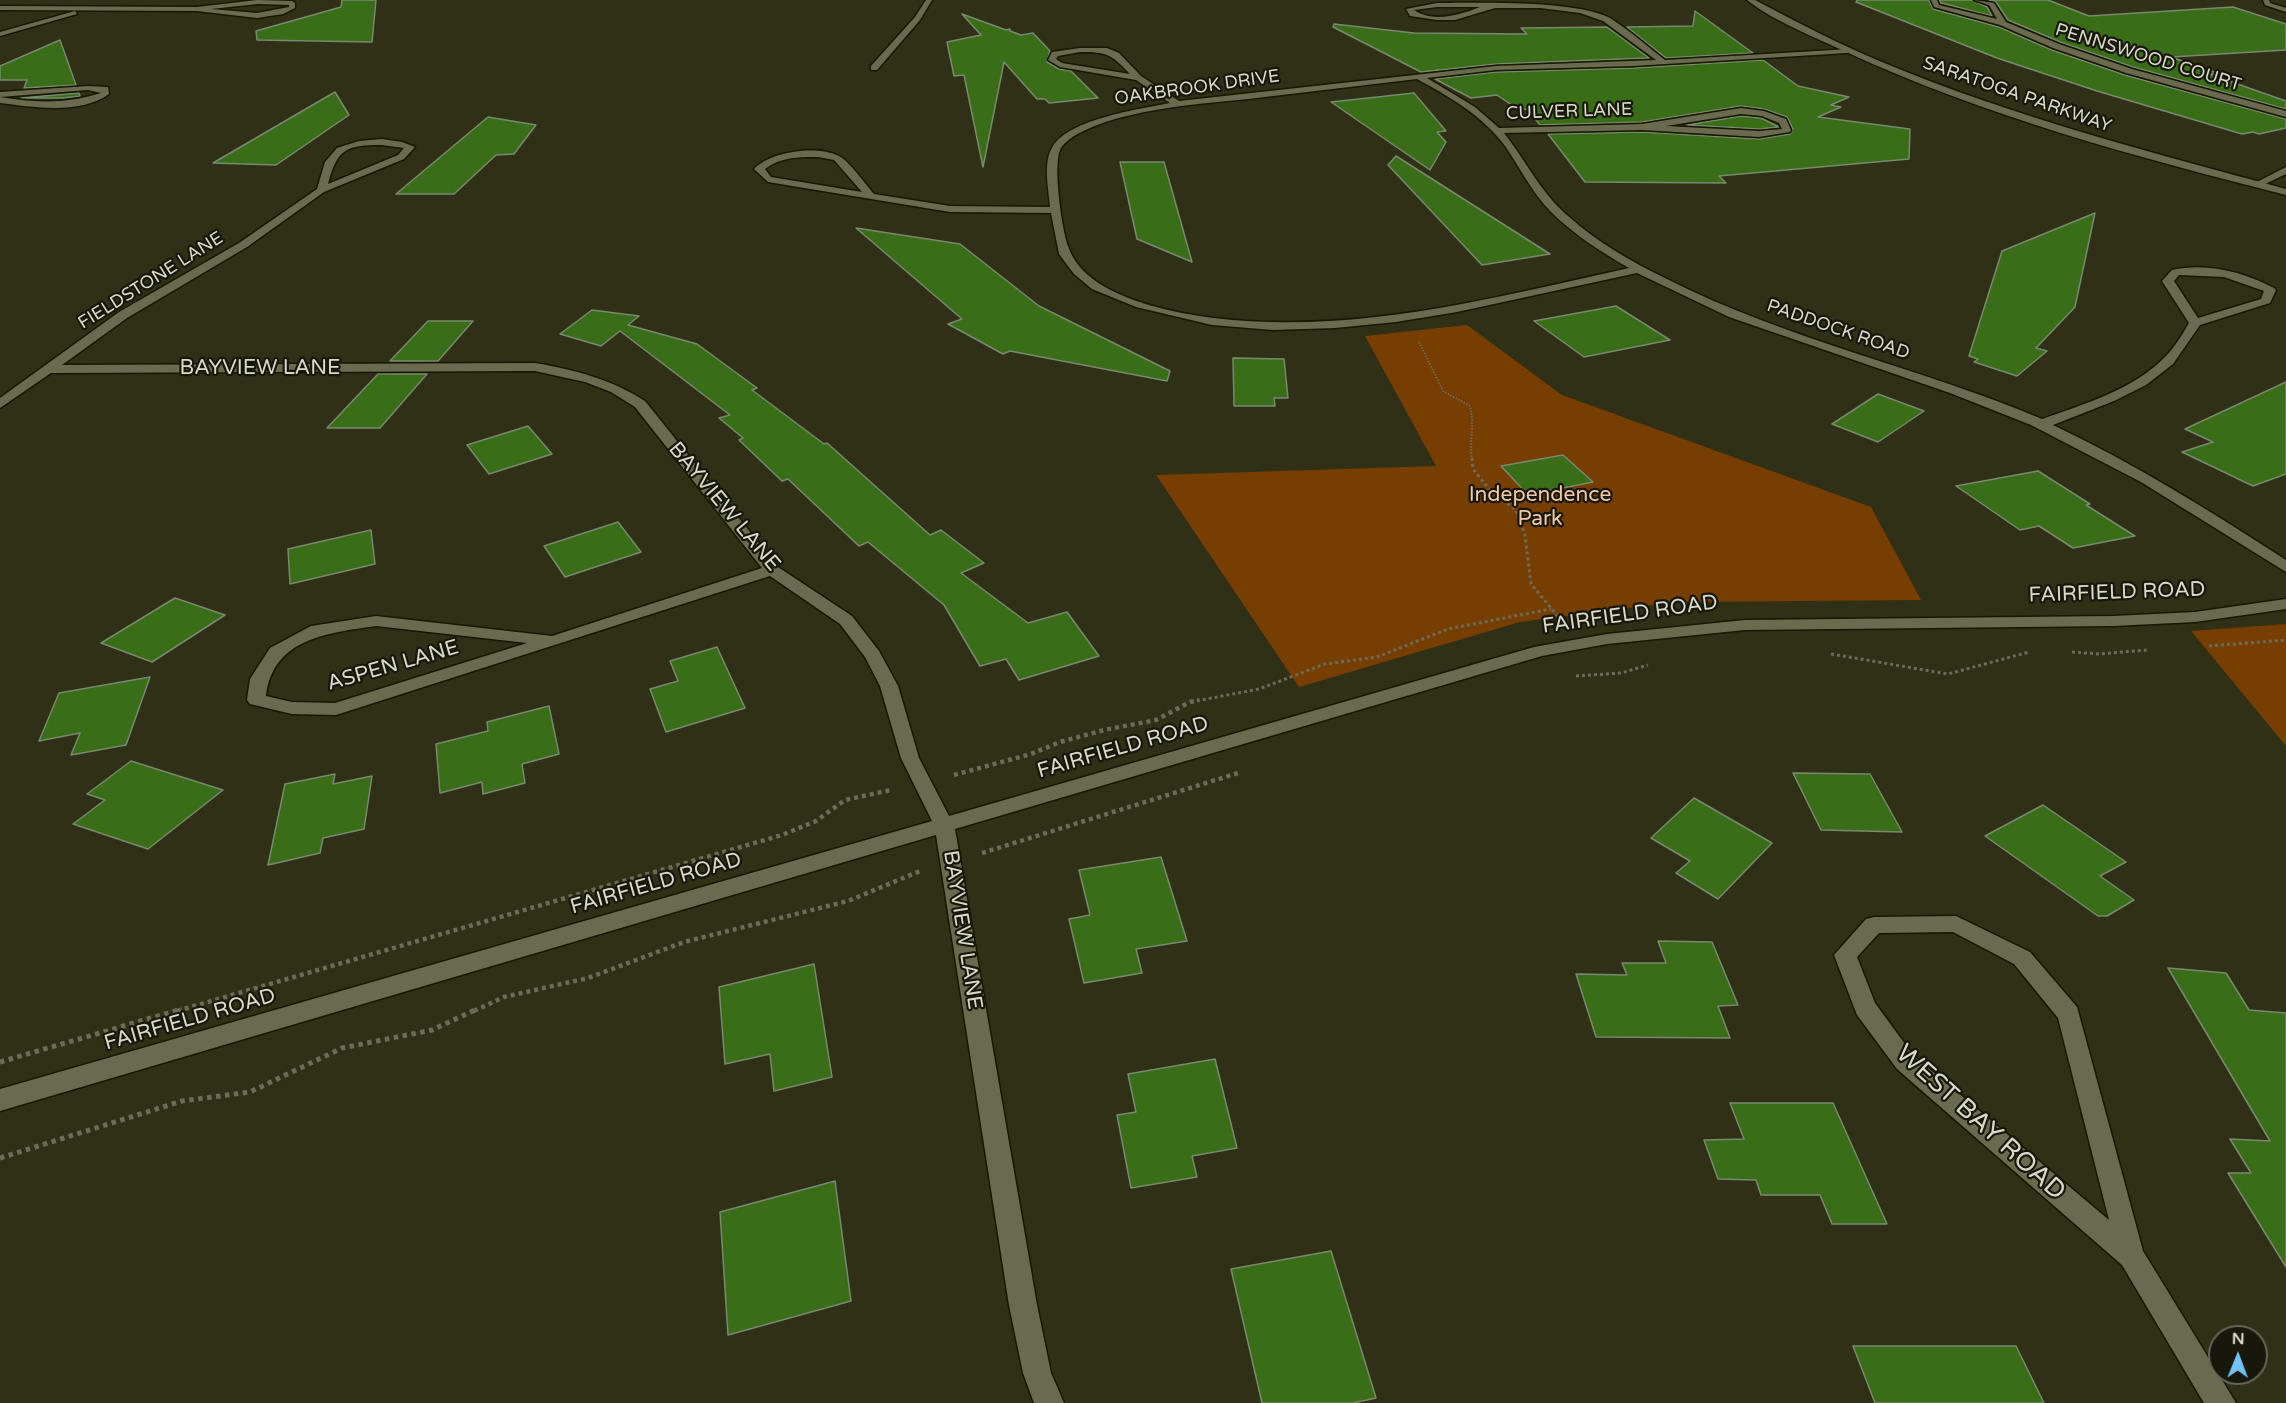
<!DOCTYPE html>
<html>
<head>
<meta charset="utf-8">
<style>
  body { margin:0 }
  #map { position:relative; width:2286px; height:1403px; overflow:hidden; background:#303016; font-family:"Varela Round",sans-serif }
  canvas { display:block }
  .north { position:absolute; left:2208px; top:1325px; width:60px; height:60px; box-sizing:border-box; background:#17170c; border:2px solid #646558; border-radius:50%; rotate:1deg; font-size:16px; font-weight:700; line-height:24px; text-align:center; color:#d8d9c9 }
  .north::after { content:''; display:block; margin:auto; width:21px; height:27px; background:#73c1f5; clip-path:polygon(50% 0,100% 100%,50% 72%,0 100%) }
</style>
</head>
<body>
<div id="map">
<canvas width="2286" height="1403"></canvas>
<div class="north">N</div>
</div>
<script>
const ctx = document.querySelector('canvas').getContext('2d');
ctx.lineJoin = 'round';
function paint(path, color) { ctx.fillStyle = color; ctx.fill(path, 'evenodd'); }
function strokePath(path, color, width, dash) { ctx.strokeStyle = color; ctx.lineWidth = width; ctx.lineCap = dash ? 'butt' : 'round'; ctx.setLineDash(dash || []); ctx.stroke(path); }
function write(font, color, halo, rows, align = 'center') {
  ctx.font = font + ' "Varela Round",sans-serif'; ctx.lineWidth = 4.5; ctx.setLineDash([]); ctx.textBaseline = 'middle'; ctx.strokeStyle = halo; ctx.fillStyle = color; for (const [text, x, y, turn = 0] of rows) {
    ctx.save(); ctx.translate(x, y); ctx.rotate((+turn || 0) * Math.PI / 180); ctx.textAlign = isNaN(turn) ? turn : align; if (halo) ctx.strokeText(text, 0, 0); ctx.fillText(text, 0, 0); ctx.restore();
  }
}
paint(new Path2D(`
  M1467,325L1562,395L1871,507L1921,600L1675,602L1520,622L1299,687L1156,475L1436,466L1365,336Z
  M2286,624V746L2191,631Z`), '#773e01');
const building = new Path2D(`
  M342,0H376L372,42L257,40L256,31L341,7Z
  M1857,0H1929L1933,9L1999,27L2052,50L2125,75L2286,119V128L2259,134L2253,132L2242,134L2097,91L1997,58L1856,2Z
  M1939,0H1972L1987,7L1992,16L1941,3Z
  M1989,0H2048L2089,16L2233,7L2286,24V50L2171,57L2220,74H2209L2286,101V109L2133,67L2060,42L2008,20L1996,2Z
  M1695,11L1753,53L1666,58L1627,27L1693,26Z
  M962,14L1006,30L1010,29V31L1021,35L1033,33L1050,51L1047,62L1059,69L1071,71L1098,98L1049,103L1045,99H1037L1004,62L983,167L964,75L954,76L947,42L981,35Z
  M1334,24L1414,33L1527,34L1521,28L1607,27L1649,58L1496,64L1421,72L1333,27Z
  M60,40L76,85L24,88L27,80H0V66Z
  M1763,60L1798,86L1849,97L1831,105L1841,107L1818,117L1910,129L1909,159L1719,176L1726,183L1585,182L1548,134L1642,132L1759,139L1790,134L1793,129L1787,117L1764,109L1741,106L1642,122L1540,125L1527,109L1519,110L1497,95L1471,98L1435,79L1496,72L1633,68Z
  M335,92L349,115L276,165L213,163Z
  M79,93L80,96L63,98H21Z
  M1414,93L1446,131L1437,132L1446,142L1430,170L1331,102Z
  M1741,116L1761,118L1779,127L1759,129L1687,125Z
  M488,117L536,125L514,154L496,155L454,194H396Z
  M1396,156L1550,254L1482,265L1388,165Z
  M1120,162H1164L1192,262L1137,239Z
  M2095,213L2075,307L2036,348L2047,351L2017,376L1974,362L1978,359L1969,356L2002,251Z
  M856,228L960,244L1039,306L1170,371L1167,381L1010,351L1003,354L948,324L962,319Z
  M1616,306L1670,340L1584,357L1534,321Z
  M592,310L639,316L628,325L697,344L757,388L752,390L824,444L827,443L930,535L941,530L984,563L961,573L1028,623L1067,612L1099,656L1019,680L1006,659L980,666L944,605L868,542L859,546L788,479L782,481L739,440L743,438L719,418L730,415L620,331L601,346L560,334Z
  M428,321H473L438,361H390Z
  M1233,358L1284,359L1288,398H1274L1275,406H1234Z
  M378,374H427L380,428H327Z
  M2286,382V474L2253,486L2182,452L2213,442L2185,429Z
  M1878,394L1924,411L1878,442L1832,424Z
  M528,426L552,454L489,474L467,445Z
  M1563,455L1593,482L1528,495L1501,466Z
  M2038,471L2090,504L2086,505L2135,536L2073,548L2039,526L2020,530L1956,486Z
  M618,522L641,552L565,577L544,546Z
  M371,530L375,564L290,584L288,549Z
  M175,598L225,615L152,662L101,643Z
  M717,647L745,708L666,732L650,689L678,681L670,661Z
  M150,677L126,745L71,755L80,733L39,741L59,693Z
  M549,706L559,754L522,764L525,783L483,794L482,782L440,793L436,744L488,731L487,722Z
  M131,761L223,790L148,849L73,824L105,800L87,794Z
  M1793,773L1870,774L1902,832L1821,830Z
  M335,774L333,784L372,776L364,829L323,838L320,853L268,865L285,784Z
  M1694,798L1772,843L1718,899L1676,873L1690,861L1651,838Z
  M2043,805L2126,862L2100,876L2134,900L2107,916H2098L1985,836Z
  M1161,857L1187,941L1136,949L1142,973L1084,983L1069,919L1090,915L1079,870Z
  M1658,941L1712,942L1738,1005L1718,1006L1730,1038L1596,1037L1576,974L1627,975L1622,963H1666Z
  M814,964L832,1077L774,1091L770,1054L725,1064L719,987Z
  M2168,968L2226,973L2249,1010L2286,1013V1267L2228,1173H2251L2230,1139L2270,1141Z
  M1215,1059L1237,1148L1192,1156L1197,1177L1131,1188L1117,1115L1136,1112L1128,1074Z
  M1730,1103H1833L1887,1224H1832L1820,1195H1761L1756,1180L1718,1179L1704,1140L1744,1139Z
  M835,1181L851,1301L728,1335L720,1212Z
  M1331,1251L1376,1398L1353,1403H1262L1231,1269Z
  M1853,1346H2016L2044,1403H1875Z`);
paint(building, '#3a6d18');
strokePath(building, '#788970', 1.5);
const lane = new Path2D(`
  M926,0H932L920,20L877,70H871V66L915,17Z`);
const street = new Path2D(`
  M257,0L292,1L295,3V8L283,14L257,18L197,11L0,10V6L197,7ZM258,4L289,5V7L257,13L211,9Z
  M1931,0H1937L1939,5L1997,19L1989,5L1974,0L1994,3L2006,22L2059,44L2132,69L2286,111V117L2126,73L2053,48L2000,25L1934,7Z
  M2263,0H2269L2270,3L2286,8V12L2265,5Z
  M1437,3C1480,3 1574,0 1610,18C1629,30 1647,46 1665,60L1850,49L1851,51L1847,53L1633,66L1496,70L1427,78L1475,107L1499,128L1642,124L1741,108L1764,111L1786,119L1791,130L1790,132L1759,137L1642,130L1504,133C1526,161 1541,193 1568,216C1597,242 1632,262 1667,279C1787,340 1919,367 2042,419C2084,404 2133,390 2165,357C2175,347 2182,335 2189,323L2162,281L2172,270C2206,262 2244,272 2274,288L2276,290L2270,303L2200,325L2173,364L2146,385L2114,401L2053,425C2134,463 2210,511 2286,560V572L2141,482L2031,425L1950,393L1729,317L1637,273L1457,312L1396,322L1335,328L1273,330L1212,325L1136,307L1092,289L1074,274L1059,254L1051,213L950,212L768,182L754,169C771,151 817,145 839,156C849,161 866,185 874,194L950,206L1050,207C1049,190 1042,162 1053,146C1070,119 1139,109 1170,103L1136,80L1060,67L1048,60L1052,52L1080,48H1107L1119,53L1141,76L1179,101L1496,66L1656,60L1603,21L1580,13L1540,8H1495L1455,20H1437L1410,16L1406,9ZM1437,7H1480C1460,15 1433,23 1414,10ZM1080,52C1107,52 1111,54 1130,74L1062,63L1056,59L1058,56ZM1417,79C1450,97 1483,116 1505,146C1520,168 1532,192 1550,211C1573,234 1601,252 1629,268C1493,298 1354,335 1214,318C1168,312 1084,296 1068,246C1062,229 1052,163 1061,148C1071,132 1109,120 1127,116C1167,106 1208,103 1248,99C1304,92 1361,86 1417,79ZM1741,114L1762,116L1779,123L1782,129L1759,131L1666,126ZM818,157L834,160L862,192L771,177L765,169C781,157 798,157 818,157ZM2179,275L2224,277L2264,291L2261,299L2198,318L2174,281Z
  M75,11L77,14L0,36V32Z
  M88,86L108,87L109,94C80,115 33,107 0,103V92ZM88,90L101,93C67,104 35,103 0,97Z
  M382,139L402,142L415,147L404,159L324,192L247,247L127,318L62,365L535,363C575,370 611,379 645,401L778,567L852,616L879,651L898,686L919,758L949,816L1534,647L1607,634L1745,620L2113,616L2195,612L2286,599V609L2195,622L2113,626L1745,630L1607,644L1542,656L955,829L1037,1305L1051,1373L1064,1403H1034L1023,1373L1009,1305L936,835L0,1111V1089L932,821L901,758L880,686L865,657L840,624L770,576L336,715L292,714L250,704L247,700L250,679L270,648L311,626L376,616L552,636L762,568L635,407L611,392L585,382L535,371L51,373L0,408V398L119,312L239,243L317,189L325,162L337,148L359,141ZM382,145L404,148L398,155L328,184C337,149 346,145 382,145ZM376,626L527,643L335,703L292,702L266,696C273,638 328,633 376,626Z
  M2286,167V174L2261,186L2253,184Z
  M1956,916L2030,952L2077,1007L2143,1251L2236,1403H2204L2122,1265L1897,1069L1857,1015L1834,955L1866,919L1874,917ZM1953,932L2014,964L2058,1018L2109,1220L1913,1055L1875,1003L1857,957L1879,933Z`);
const secondary = new Path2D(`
  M1747,0H1755C1797,22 1838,44 1882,62C2013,117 2150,152 2286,189V195C2136,157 1984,116 1844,51C1816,38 1770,19 1747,0Z`);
strokePath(lane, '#181801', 3);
strokePath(street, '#181801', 3);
strokePath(secondary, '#181801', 3);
strokePath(new Path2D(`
  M1419,342L1443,391L1470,406C1475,425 1469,440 1472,459`), '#6c6c56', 2, [1.5, 1.5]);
strokePath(new Path2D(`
  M1472,458L1473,469L1489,489L1516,510L1525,535L1531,584L1561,620
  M2209,646L2286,640
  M2072,652L2099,654L2148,650
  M1831,654L1948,674L2029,652
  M1576,676L1621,673L1648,665
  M1191,702L1259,689L1325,664L1377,657L1448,629L1551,609`), '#6c6c56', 3, [3, 3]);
strokePath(new Path2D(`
  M954,775L1031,754L1060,742L1104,730L1156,720L1190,702L1199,700
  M982,853L1238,773
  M177,1011L782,835L816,821L845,800L891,790
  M474,1011L504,997L588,978L684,942L848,901L920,871`), '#6c6c56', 4.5, [4, 4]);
strokePath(new Path2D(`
  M0,1062L182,1009
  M0,1158L182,1101L250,1092L342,1048L432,1030L477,1009`), '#6c6c56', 5, [4.5, 4.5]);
paint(lane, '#696a4e');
paint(street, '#696a4e');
paint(secondary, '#696a4e');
write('18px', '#d8d9c9', '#17170c', [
  ["PENNSWOOD COURT",2148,58,17],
  ["OAKBROOK DRIVE",1197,88,-8],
  ["SARATOGA PARKWAY",2017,95,19],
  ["CULVER LANE",1569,112,-2],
  ["FIELDSTONE LANE",151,281,-32],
  ["PADDOCK ROAD",1838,330,19]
]);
write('21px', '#d8d9c9', '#17170c', [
  ["BAYVIEW LANE",260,368],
  ["BAYVIEW LANE",724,507,50],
  ["FAIRFIELD ROAD",2117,593,-2],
  ["FAIRFIELD ROAD",1630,615,-8],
  ["ASPEN LANE",393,666,-16],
  ["FAIRFIELD ROAD",1123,748,-16],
  ["FAIRFIELD ROAD",656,884,-16],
  ["BAYVIEW LANE",962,930,81],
  ["FAIRFIELD ROAD",190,1020,-16]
]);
write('21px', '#f1c7a9', '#17170c', [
  ["Independence",1540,495],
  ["Park",1540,519]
]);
write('26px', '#d8d9c9', '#17170c', [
  ["WEST BAY ROAD",1980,1123,42]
]);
</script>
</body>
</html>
